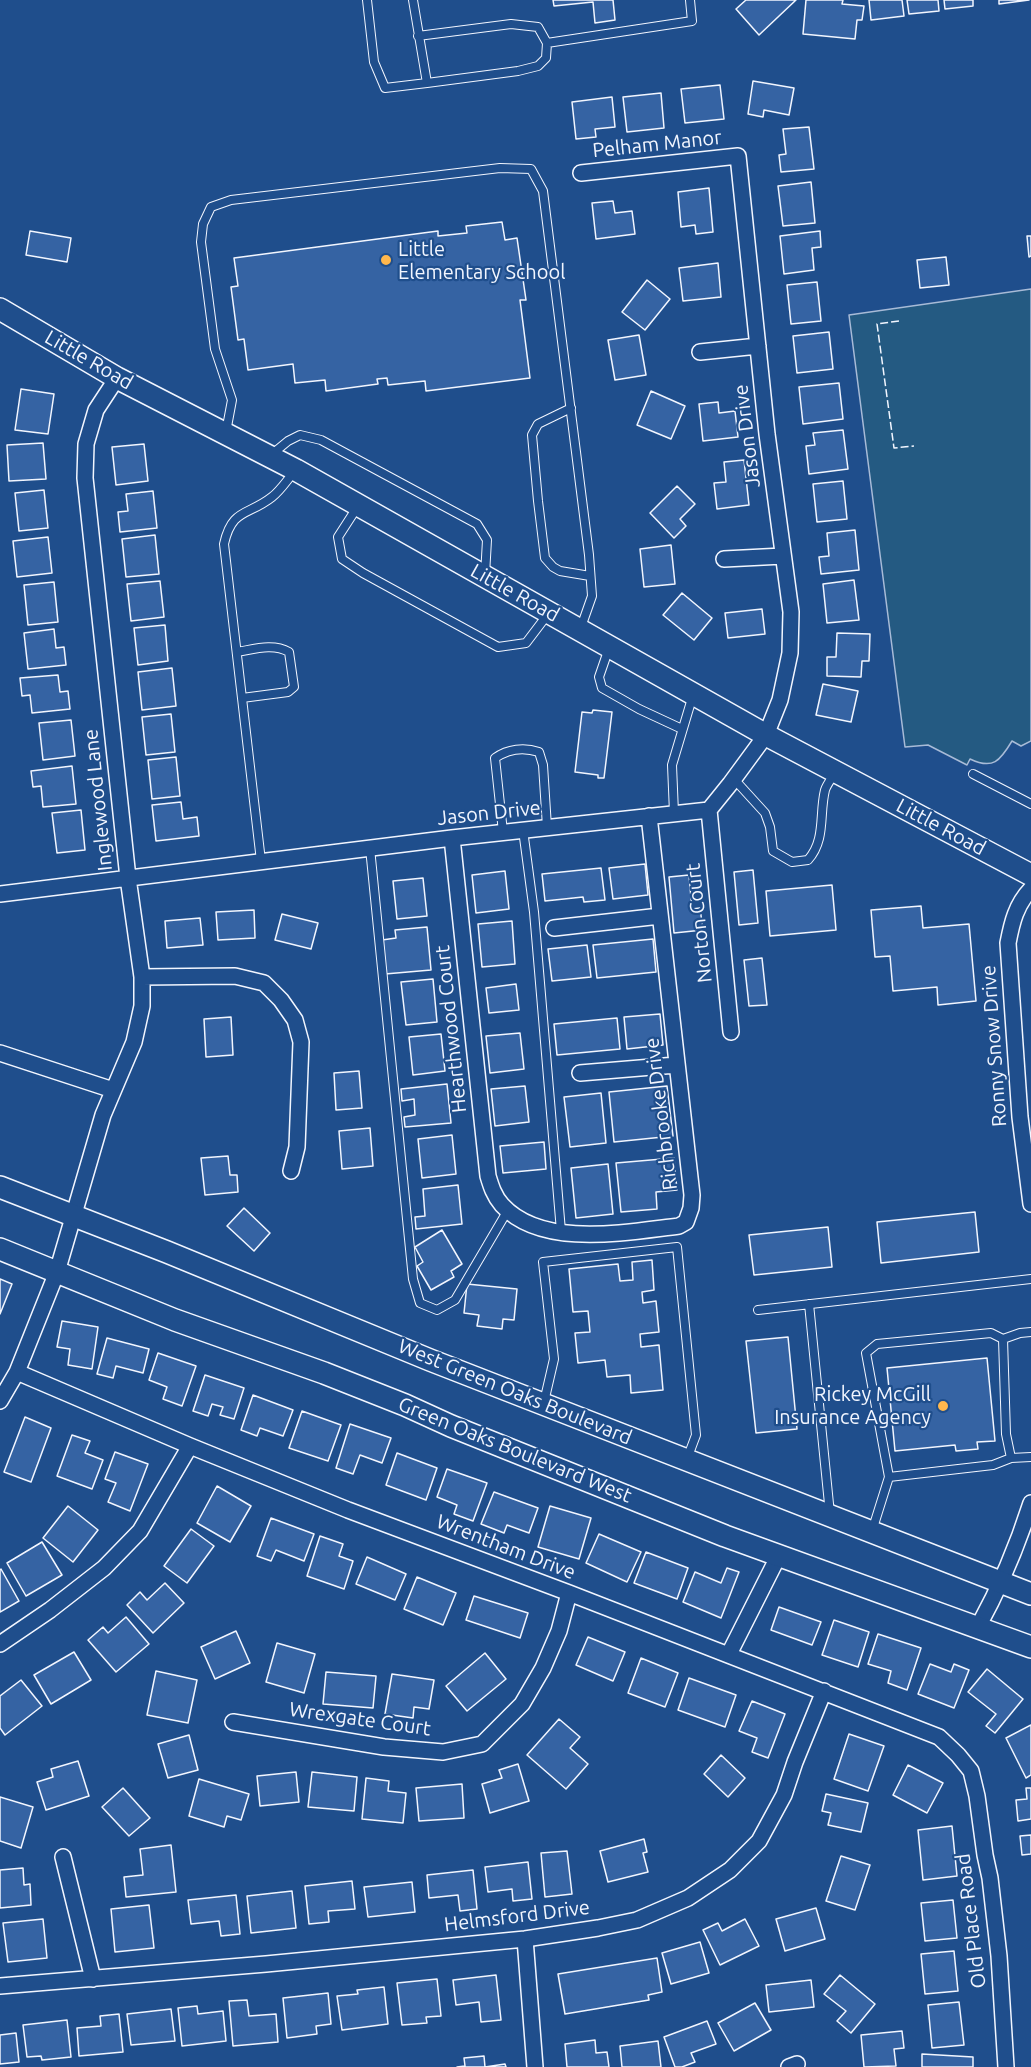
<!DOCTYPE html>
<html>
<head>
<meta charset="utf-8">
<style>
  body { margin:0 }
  canvas { display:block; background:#1f4e8c }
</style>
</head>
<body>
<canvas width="1031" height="2067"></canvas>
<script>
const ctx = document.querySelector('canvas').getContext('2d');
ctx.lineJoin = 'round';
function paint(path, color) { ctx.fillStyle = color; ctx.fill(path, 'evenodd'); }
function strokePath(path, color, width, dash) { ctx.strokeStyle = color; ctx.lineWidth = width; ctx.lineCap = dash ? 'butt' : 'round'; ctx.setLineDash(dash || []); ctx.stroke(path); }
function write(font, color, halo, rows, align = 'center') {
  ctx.font = font + ' Ubuntu,sans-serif'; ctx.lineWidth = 4.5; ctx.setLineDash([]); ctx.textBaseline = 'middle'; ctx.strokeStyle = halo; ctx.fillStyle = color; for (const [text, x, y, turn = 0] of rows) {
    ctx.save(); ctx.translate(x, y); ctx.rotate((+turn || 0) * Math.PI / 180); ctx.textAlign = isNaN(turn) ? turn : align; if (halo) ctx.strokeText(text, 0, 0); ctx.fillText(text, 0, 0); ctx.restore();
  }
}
const green = new Path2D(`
  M1031,289V741L1021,746L1012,741C1000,761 993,770 970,759L967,765L928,745L905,747L849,315Z`);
paint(green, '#245a82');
strokePath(green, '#a8bbd7', 1.5);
const building = new Path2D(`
  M553,0H613L615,20L595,23L593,2L554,6Z
  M746,0H796L759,35L736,9Z
  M806,0H843L842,4L864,6L862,20H857L855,39L803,34Z
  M869,0H902L904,16L871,20Z
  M907,0H938L939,11L909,14Z
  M944,0H973V6L945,9Z
  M999,0H1029L999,4Z
  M753,81L794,88L789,115L764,110L763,117L748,114Z
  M720,85L724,119L685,123L681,89Z
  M661,93L664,128L627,132L623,97Z
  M612,97L615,127L595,129L596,137L576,139L572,102Z
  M809,127L814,169L781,172L779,155L786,154L783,129Z
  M811,182L815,223L783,226L778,186Z
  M709,188L713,232L696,234L695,225L681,227L678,192Z
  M613,201L615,213L632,211L635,234L596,239L592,203Z
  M502,222L505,240L517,238L526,300H520L530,378L426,391L425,381L388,385L387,378L377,379L378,384L326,391L325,380L295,383L293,364L248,370L244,339L238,340L231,287L238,286L234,258L438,231V236L467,233L466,226Z
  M30,231L71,238L67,262L26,255Z
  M820,231L821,247L812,248L814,270L784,274L780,236Z
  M1027,236H1031V256L1029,257Z
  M946,257L949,285L920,288L917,260Z
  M718,263L721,297L683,301L679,268Z
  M647,280L670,299L645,330L622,312Z
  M817,282L821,321L791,324L787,285Z
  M829,332L833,369L797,373L793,336Z
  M639,335L646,375L615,380L608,340Z
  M839,383L843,419L803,424L799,387Z
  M21,389L54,394L48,434L15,430Z
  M651,391L685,406L671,439L637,425Z
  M718,402L719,413L735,411L738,437L703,441L699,404Z
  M843,430L848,469L809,474L806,446L815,445L813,433Z
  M43,443L46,479L9,481L7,445Z
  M144,444L148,481L116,485L112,447Z
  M744,460L749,505L717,509L714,483L726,482L724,462Z
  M843,481L847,519L817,522L813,484Z
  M677,486L695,504L680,519L686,526L674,538L650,513Z
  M44,490L48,528L19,531L15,493Z
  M153,491L157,528L120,532L118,512L128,511L126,494Z
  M855,530L859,570L821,574L819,557L829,556L827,533Z
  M155,535L159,574L126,577L122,539Z
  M48,537L52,573L17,577L13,541Z
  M671,545L675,584L644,587L640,549Z
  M854,580L859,620L827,623L823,584Z
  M160,581L164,617L131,621L127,584Z
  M54,582L58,622L28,625L24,585Z
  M682,593L712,618L694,640L663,615Z
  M762,609L765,634L728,638L725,613Z
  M165,625L168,661L138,665L134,628Z
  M54,629L56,648L64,647L66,665L28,669L24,633Z
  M837,633L870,634L869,661H862L861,677L827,676V657H836Z
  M172,668L176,706L142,710L138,672Z
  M58,675L60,692L68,691L70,709L32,713L30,695L22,696L20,678Z
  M823,684L858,691L851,722L816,715Z
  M593,710L612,712L604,778H598V775L575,772L582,712L592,713Z
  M171,714L175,752L146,755L142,717Z
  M71,720L75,756L43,760L39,723Z
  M176,757L180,796L152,799L148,760Z
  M72,766L76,804L43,807L41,786L33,787L31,771Z
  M181,802L183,819L197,817L199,836L156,841L152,805Z
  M81,810L85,850L57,853L52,813Z
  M645,864L648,895L613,899L609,868Z
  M601,868L605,900L584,902L583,897L545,901L542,874Z
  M753,870L758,923L739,925L734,872Z
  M505,871L509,909L476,913L472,875Z
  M689,875L692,909L700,908L703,930L674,933L669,877Z
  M423,878L427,916L397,919L393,881Z
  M832,885L836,930L770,936L766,891Z
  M921,906L923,928L969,924L976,1001L938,1005L937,987L893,991L890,956L875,957L871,910Z
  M254,910L255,938L218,940L216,912Z
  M282,914L318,923L311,949L275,940Z
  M200,918L203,945L167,948L165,921Z
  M512,921L515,964L482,967L478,924Z
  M427,927L431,970L385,974L382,940L396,938L395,930Z
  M653,939L656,972L597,978L593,945Z
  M587,945L591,977L552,981L548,949Z
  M762,958L767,1005L749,1006L744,960Z
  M433,979L437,1022L406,1025L401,982Z
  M516,984L519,1010L489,1013L486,988Z
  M660,1014L663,1045L627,1049L624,1017Z
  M231,1017L233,1055L206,1057L204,1019Z
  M617,1018L620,1049L557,1055L554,1024Z
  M520,1033L524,1069L490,1073L486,1036Z
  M441,1034L445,1071L413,1075L409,1037Z
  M359,1071L362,1108L336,1110L334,1073Z
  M447,1084L451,1123L405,1127L404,1117L415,1115L414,1099L402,1101L401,1089Z
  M525,1086L529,1122L495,1126L491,1089Z
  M667,1086L673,1136L614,1142L609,1092Z
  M601,1093L606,1143L570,1147L564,1097Z
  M370,1128L373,1166L342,1169L339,1131Z
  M452,1135L456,1174L422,1178L418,1139Z
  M544,1142L546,1169L503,1173L500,1146Z
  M228,1156L230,1175H237L238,1192L205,1195L201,1158Z
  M674,1158L677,1190L656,1192L657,1209L621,1212L616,1163Z
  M608,1164L613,1214L576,1218L571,1168Z
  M458,1185L462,1224L416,1229L415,1217L425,1216L423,1189Z
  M244,1208L270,1233L254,1251L227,1226Z
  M975,1212L979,1252L881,1263L877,1222Z
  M828,1227L832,1267L754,1275L749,1235Z
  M442,1230L462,1264L451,1271L454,1277L431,1290L417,1266L423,1262L415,1247Z
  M652,1260L654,1290L642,1292L643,1303L656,1301L659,1332L640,1334L641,1347L659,1345L663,1390L631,1393L630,1375L607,1377L605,1360L578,1363L575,1333L590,1332L588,1311L573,1312L569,1269L618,1264L620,1281L633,1280L632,1262Z
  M0,1279L12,1284L0,1314Z
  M467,1284L517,1289L514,1320L503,1319L502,1329L477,1326L479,1315L464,1313Z
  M62,1321L98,1327L92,1369L68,1365L70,1349L57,1347Z
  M788,1337L797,1429L756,1433L746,1341Z
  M107,1338L149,1349L143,1373L116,1366L113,1378L97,1374Z
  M158,1353L196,1366L182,1406L163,1399L167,1387L149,1380Z
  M987,1358L995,1441L977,1442L978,1449L956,1451L955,1445L895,1451L887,1368Z
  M205,1375L244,1388L234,1419L220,1415L223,1407L212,1404L208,1416L193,1411Z
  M253,1395L293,1410L283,1436L260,1428L257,1436L241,1430Z
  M302,1411L341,1425L328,1461L289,1448Z
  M25,1417L51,1428L31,1482L4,1472Z
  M350,1424L391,1438L382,1463L360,1455L353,1474L336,1468Z
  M72,1435L90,1441L85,1453L103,1460L92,1489L57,1476Z
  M115,1452L148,1464L130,1511L108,1502L116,1483L105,1479Z
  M397,1453L437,1468L426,1500L386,1485Z
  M447,1469L487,1483L473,1521L454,1514L457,1505L437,1497Z
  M217,1486L251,1506L230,1542L197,1523Z
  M494,1492L538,1508L529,1533L507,1525L504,1533L481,1524Z
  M68,1506L98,1530L73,1562L43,1538Z
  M550,1506L591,1518L579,1559L538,1547Z
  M271,1518L314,1534L304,1561L276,1550L271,1561L257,1556Z
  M191,1529L214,1546L187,1583L164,1566Z
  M599,1534L641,1552L627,1582L586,1563Z
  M320,1536L343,1544L339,1556L353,1561L344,1589L307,1576Z
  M42,1542L62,1575L26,1596L7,1563Z
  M646,1552L688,1568L677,1599L634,1583Z
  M367,1557L406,1574L395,1600L356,1584Z
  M727,1568L739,1572L721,1618L683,1602L695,1572L721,1583Z
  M1,1569L19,1601L0,1612V1570Z
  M417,1577L456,1593L443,1625L404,1609Z
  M165,1583L184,1603L153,1633L127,1605L140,1592L147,1600Z
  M474,1596L528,1613L520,1638L466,1620Z
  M779,1607L821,1622L812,1645L771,1630Z
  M126,1617L149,1644L116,1672L88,1640L103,1627L108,1633Z
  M834,1620L869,1632L858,1667L822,1655Z
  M236,1631L250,1663L215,1679L201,1647Z
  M878,1634L921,1648L907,1690L888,1683L891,1671L868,1664Z
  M588,1637L625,1652L613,1681L576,1665Z
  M277,1643L315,1654L304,1693L266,1682Z
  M74,1652L91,1680L51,1704L34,1675Z
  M485,1653L506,1679L467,1711L446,1686Z
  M641,1658L678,1673L665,1707L628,1693Z
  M930,1664L951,1672L954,1664L969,1670L954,1708L918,1694Z
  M987,1669L1023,1699L995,1733L986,1726L996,1714L968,1692Z
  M156,1671L197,1680L188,1723L147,1715Z
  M326,1672L376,1676L373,1708L323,1704Z
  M392,1674L434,1680L429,1709L414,1707L413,1718L385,1714Z
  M689,1678L736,1695L725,1727L678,1710Z
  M21,1680L42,1706L5,1735L0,1728V1696Z
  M752,1701L785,1714L768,1758L752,1752L757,1738L739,1731Z
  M559,1719L580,1737L570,1748L588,1764L566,1789L527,1755Z
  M1031,1725V1775L1026,1778L1006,1738Z
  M849,1734L884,1746L868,1791L834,1779Z
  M189,1735L198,1770L168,1778L158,1744Z
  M721,1755L745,1778L728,1797L704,1774Z
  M78,1761L89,1796L46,1810L37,1782L53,1777L51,1769Z
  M518,1764L529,1801L490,1813L482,1784L502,1778L499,1770Z
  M908,1765L943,1783L927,1813L893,1795Z
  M296,1772L299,1802L260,1806L257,1776Z
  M312,1772L357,1777L354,1811L308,1807Z
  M366,1778L389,1781L388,1791L406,1793L403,1823L362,1819Z
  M199,1779L249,1794L241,1820L227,1816L224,1827L189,1816Z
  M462,1784L464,1818L419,1821L416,1788Z
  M123,1788L150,1818L129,1836L102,1807Z
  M1026,1788H1031V1819L1018,1821L1016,1800L1027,1799Z
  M826,1794L868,1803L861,1832L828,1825L831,1813L822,1811Z
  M0,1797L33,1807L21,1848L0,1841Z
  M952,1826L957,1876L923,1880L918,1830Z
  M1031,1835V1854L1022,1855L1020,1836Z
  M644,1839L647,1852L643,1853L648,1872L608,1882L600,1851Z
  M171,1845L176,1892L126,1897L124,1877L143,1875L140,1849Z
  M567,1851L572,1894L545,1897L541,1853Z
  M841,1856L870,1865L855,1910L826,1901Z
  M528,1862L532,1899L513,1901L512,1889L488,1892L485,1867Z
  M23,1868L24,1885L30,1884L31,1905L0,1908V1870Z
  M473,1870L477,1909L460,1911L458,1895L429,1898L427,1875Z
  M352,1881L355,1909L328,1911L329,1922L309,1924L305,1886Z
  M412,1882L415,1912L368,1917L364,1887Z
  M292,1891L296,1928L251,1933L247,1896Z
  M236,1895L240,1934L221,1936L219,1921L191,1924L188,1900Z
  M953,1900L957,1938L925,1941L921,1903Z
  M149,1905L154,1948L115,1952L111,1909Z
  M816,1908L825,1939L785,1951L776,1919Z
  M43,1919L47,1958L8,1962L3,1923Z
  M745,1919L759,1946L720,1965L703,1930L718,1923L722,1931Z
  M700,1942L709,1973L671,1984L662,1953Z
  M954,1951L958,1991L925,1994L921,1954Z
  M657,1958L662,1992L648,1995L649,2000L565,2014L558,1974Z
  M496,1975L501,2020L481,2022L479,2002L456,2005L453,1980Z
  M840,1975L875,2004L851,2033L837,2021L846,2011L824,1994Z
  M437,1979L441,2016L426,2017L427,2023L402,2025L397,1983Z
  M811,1980L814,2007L769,2012L766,1985Z
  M384,1987L388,2024L342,2030L337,1996L358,1994L357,1990Z
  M328,1993L331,2024L316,2026L317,2034L287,2038L283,1998Z
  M247,2000L249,2016L276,2014L278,2042L233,2046L229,2001Z
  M959,2002L964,2045L932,2048L928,2005Z
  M755,2003L771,2030L734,2051L718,2023Z
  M197,2006L198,2014L223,2011L226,2041L182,2046L178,2008Z
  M171,2009L175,2041L131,2045L127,2014Z
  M119,2014L123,2052L79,2056L77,2028L101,2026L100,2016Z
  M67,2020L71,2057L42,2060L41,2056L27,2057L23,2025Z
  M707,2021L716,2044L691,2053L695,2062L682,2067H675L664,2037Z
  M902,2031L904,2048L894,2049L896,2066L864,2067L861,2035Z
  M16,2033L19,2062L0,2064V2035Z
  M595,2040L596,2053L607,2052L609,2067H567L565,2044Z
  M658,2041L661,2067H622L620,2046Z
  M922,2054L973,2057V2067H922Z
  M484,2056L485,2067L505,2064L506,2067H457L465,2066L464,2058Z`);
paint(building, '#3563a3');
strokePath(building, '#f2f6ff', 1.5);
const lane = new Path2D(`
  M367,0L374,62L385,88L427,83
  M413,0L427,83L518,71L538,66L546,58L547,43L692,21L690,0
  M418,36L511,24L538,27L547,43
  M571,408L538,424L532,435L538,501L545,558L553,567L560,571L590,576
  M226,432L232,400L215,349L201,242L203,224L211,207L231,200L500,168L531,169L543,191L589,555L592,596L580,630
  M271,455L288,441L300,435L321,440L477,524L487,540L485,575
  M358,506L338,537L342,559L363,573L498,647L526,643L548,614
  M609,648L599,677L602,688L639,709L682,729
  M237,652C255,649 273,643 289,652L294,687L288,692L242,698
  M973,774L1031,804
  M734,779L765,813L770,827L773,851L792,862L808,860C826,840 819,814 825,790C827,784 832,778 835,773
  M674,813L672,765L693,695
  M523,830L534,912L561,1231
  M503,832L495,758C508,749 524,747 539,752L543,765L547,827
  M370,848L413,1279L420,1303L437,1310L455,1300L508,1210
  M261,861L224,544C232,508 248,516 272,497C281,490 287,480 294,472
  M809,1304L830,1514
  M758,1310L1031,1279
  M1003,1339L1020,1333L1031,1332
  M544,1402L554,1359L543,1262L677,1247L696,1435L687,1459
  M889,1477L866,1353L877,1344L991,1333L1003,1339L1006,1434L1011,1458
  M872,1531L889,1477L993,1465L1011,1458L1031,1457`);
const street = new Path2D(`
  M700,352L758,346
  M724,559L783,556
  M709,810L731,1032
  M452,838L488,1176C491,1186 494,1196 502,1205C542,1249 627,1232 679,1226L686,1222L691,1208L692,1195L649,816
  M1031,889C1016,905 1012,922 1008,943L1020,1117L1031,1204
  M0,894L452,838L709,810L730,784L766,735L780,700L790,653L791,612L767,434L738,156L581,173
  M554,928L660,916
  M142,977L235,976L264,983L281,1000L295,1020L301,1042L297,1147L291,1171
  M0,1053L113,1090
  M580,1073L676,1065
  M17,1372L190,1446L348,1510L569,1593L939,1737L958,1755L971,1771L977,1796L985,1855L990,1878L999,1956L1006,2067
  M0,1401L17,1372L57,1272L103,1115L134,1042L142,1006V977L128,878L85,478L86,444L96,410L117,378
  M978,1627C1000,1587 1017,1547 1031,1503
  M0,1644L50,1610L104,1568L140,1531L190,1446
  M729,1654L779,1555
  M233,1722L384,1747L443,1752L482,1744L522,1704L543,1668L559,1631L569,1593
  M63,1857L93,1979
  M525,1939L535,2067
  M0,1986L266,1964L525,1939L598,1928L637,1920L688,1898L730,1870L759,1841L784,1795L795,1762L824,1691
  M789,2067L797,2064`);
const secondary = new Path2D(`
  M0,309L117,378L296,470L766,735L1031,875
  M0,1187L167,1252L430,1360L1031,1594
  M0,1249L175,1320L324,1373L405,1405L451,1426L725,1536L1031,1647`);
strokePath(lane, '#f2f6ff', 10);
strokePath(street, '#f2f6ff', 18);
strokePath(secondary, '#f2f6ff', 24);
strokePath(lane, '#1f4e8c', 8);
strokePath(street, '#1f4e8c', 15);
strokePath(secondary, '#1f4e8c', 21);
strokePath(new Path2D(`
  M899,321L877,324L894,448L914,446`), '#f2f6ff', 1.5, [8, 3]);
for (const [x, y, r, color] of [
  [386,260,6,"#ffb74d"],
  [943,1406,6,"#ffb74d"]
]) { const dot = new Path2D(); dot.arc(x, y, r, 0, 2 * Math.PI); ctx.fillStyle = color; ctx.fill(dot); strokePath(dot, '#1f4e8c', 2); }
write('20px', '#f2f6ff', '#1f4e8c', [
  ["Pelham Manor",657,144,-6],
  ["Little Road",89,360,30],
  ["Jason Drive",747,436,-97],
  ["Little Road",515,593,29],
  ["Inglewood Lane",98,800,-96],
  ["Jason Drive",489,813,-6],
  ["Little Road",941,827,28],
  ["Norton Court",699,923,-96],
  ["Hearthwood Court",451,1029,-96],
  ["Ronny Snow Drive",994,1046,-94],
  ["Richbrooke Drive",661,1114,-97],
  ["West Green Oaks Boulevard",515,1392,22],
  ["Green Oaks Boulevard West",515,1450,22],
  ["Wrentham Drive",506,1547,21],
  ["Wrexgate Court",360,1719,8],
  ["Helmsford Drive",517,1916,-7],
  ["Old Place Road",971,1921,-97]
]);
write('20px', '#f2f6ff', '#1f4e8c', [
  ["Little",398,249],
  ["Elementary School",398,272],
  ["Rickey McGill",931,1394,"right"],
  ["Insurance Agency",931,1417,"right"]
], 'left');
</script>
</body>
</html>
